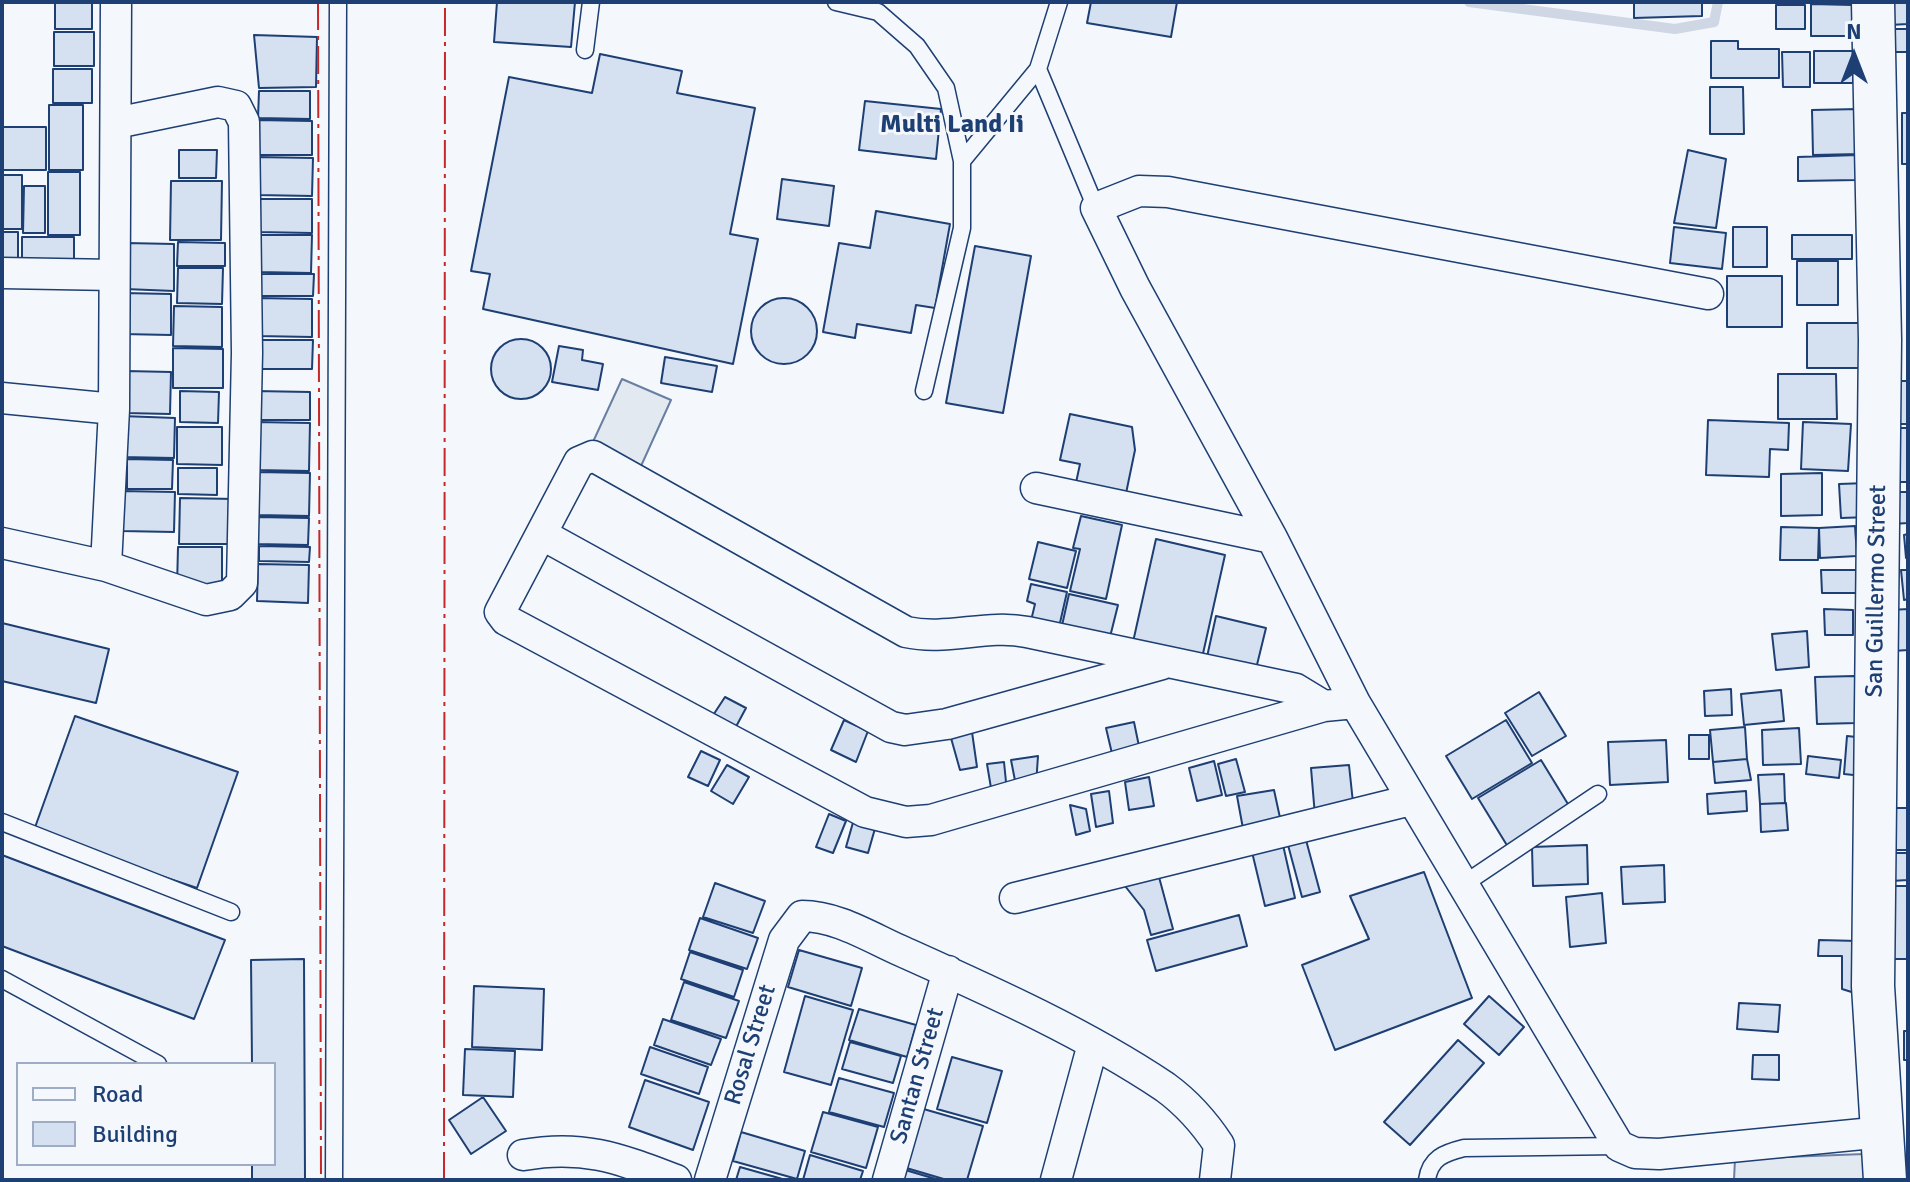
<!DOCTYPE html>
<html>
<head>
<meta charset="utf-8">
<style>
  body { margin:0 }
  #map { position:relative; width:1910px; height:1182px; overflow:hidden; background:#f4f7fb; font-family:Signika,sans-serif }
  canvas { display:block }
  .frame { position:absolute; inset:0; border:4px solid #1d3f73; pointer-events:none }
  .legend { position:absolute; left:16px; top:1062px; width:260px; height:104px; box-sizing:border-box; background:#f4f7fb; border:2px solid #9eadc5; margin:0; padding:10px 14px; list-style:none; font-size:24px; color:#1d3f73 }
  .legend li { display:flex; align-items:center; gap:16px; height:40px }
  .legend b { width:40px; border:2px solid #9eadc5 }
  .north { position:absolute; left:1814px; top:16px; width:80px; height:80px; -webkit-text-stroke:6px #f4f7fb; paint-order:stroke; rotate:0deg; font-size:22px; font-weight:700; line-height:32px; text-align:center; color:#1d3f73 }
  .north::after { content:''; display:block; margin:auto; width:28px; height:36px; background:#1d3f73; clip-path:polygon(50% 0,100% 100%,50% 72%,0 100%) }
</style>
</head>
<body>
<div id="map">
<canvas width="1910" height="1182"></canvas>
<div class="frame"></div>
<ul class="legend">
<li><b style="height:10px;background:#f4f7fb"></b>Road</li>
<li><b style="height:22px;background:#d5e0f0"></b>Building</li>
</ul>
<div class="north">N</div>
</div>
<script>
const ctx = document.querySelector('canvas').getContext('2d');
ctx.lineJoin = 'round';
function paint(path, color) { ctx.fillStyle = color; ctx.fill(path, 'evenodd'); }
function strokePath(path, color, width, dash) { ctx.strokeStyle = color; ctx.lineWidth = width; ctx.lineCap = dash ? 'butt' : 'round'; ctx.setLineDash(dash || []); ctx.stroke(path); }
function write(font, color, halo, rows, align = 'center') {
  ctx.font = font + ' Signika,sans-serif'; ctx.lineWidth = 6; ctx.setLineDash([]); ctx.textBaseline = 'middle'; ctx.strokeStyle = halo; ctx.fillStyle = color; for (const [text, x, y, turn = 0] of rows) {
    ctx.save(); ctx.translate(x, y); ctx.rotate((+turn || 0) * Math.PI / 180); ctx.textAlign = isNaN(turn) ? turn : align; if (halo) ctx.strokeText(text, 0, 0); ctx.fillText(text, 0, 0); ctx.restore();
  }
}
const green = new Path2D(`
  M622,379L671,400L641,466L592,444Z
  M1864,1154L1865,1180H1734L1735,1159Z`);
paint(green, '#e3e9f0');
strokePath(green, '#687fa3', 2);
strokePath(new Path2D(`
  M1469,2L1675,29L1714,22L1718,2`), '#cfd7e4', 10);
const building = new Path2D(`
  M55,2H92V29H55Z
  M497,2H575L571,47L494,42Z
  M1091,2H1177L1171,37L1087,23Z
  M1634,2H1702V16L1634,18Z
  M1889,2H1908V24L1889,25Z
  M1811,4L1852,5V36H1811Z
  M1776,5H1805V29H1776Z
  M1888,29H1908V52H1889Z
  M54,32H94V66H54Z
  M254,35L317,37L316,87L259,88Z
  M1711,41H1738V49H1779V78H1711Z
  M1814,51H1853V83H1814Z
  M1782,52H1810V87H1783Z
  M600,54L682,71L677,93L755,108L730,234L758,239L733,364L483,309L490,274L471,271L509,77L592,93Z
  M53,69H92V103H53Z
  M1710,87H1743L1744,134H1710Z
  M259,91H310V119L258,118Z
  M865,101L941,109L936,159L859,150Z
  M49,105H83V170H49Z
  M1859,109L1860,154L1813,155L1812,110Z
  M1902,113H1908V164H1902Z
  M256,120L312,121V155H256Z
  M2,127H46V170H2Z
  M179,150H217L216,178H179Z
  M1688,150L1726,159L1716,228L1674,223Z
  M1857,155V180L1798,181V157Z
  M256,157L313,158L312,196L256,195Z
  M48,172H80V235H48Z
  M2,175H22V229H2Z
  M782,179L834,186L829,226L777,219Z
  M171,181H222L221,240H170Z
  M24,186H45V233H23Z
  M256,199H312V233L256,232Z
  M876,211L950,224L935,308L916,305L911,333L857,324L855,338L823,332L839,243L870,248Z
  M1674,227L1726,233L1722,269L1670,263Z
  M1733,227H1767V267H1733Z
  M2,232H18V271H2Z
  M259,235H312L311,273L258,272Z
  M1792,235H1852V259H1792Z
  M22,237H74V271H22Z
  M178,242L225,243V266H177Z
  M126,243L174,244V291L125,289Z
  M975,246L1031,256L1003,413L946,403Z
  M1797,261H1838V305H1797Z
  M178,268H223L222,304L177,303Z
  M258,274H314L313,296H257Z
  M1727,276H1782V327H1727Z
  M123,293L171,294V335L122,334Z
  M751 331a33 33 0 1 1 66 0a33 33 0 1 1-66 0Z
  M257,298L312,299V337L257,336Z
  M174,306L222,307V347L173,346Z
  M1807,323H1859V368H1807Z
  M491 369a30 30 0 1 1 60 0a30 30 0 1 1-60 0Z
  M255,340H313L312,369H254Z
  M559,346L583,350L582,360L603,364L598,390L552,382Z
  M173,348L223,349V388H173Z
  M665,357L717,366L712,392L661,383Z
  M126,371L171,372L170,414L125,413Z
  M1778,374H1836L1837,419H1778Z
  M1890,381H1908V424H1890Z
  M180,391L219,392L218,423L180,422Z
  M255,391L310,392V420H255Z
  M1070,414L1132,427L1135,450L1124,503L1074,492L1080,464L1060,460Z
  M122,416L175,418L174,458L121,457Z
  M1708,420L1789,423L1788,450L1770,449L1769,477L1706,475Z
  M256,422L310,423L309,471L255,470Z
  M1803,422L1851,424L1848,471L1801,469Z
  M177,427H222V465L177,464Z
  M1890,428H1908V482H1890Z
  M127,459L173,460L172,489H127Z
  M178,468H217V495L178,494Z
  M257,472L310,473L309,516L257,515Z
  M1822,473V515L1781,516V474Z
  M1868,483L1870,517L1841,518L1839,484Z
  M121,491L175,492L174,532L121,531Z
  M1890,492H1908V523L1892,524Z
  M180,498L235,499L234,544H179Z
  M1081,516L1122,525L1106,599L1070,591L1080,549L1073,548Z
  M256,517L309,518L308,545L256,544Z
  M1855,526L1857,556L1820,558L1819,528Z
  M1781,527L1819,528L1818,560H1780Z
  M1908,534V558H1906L1904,535Z
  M1156,539L1225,555L1200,667L1131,651Z
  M1038,542L1076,551L1067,588L1029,579Z
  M259,546L310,547L309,562L259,561Z
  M178,547H222V588L177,587Z
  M258,564L309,565L308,603L257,601Z
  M1821,570H1860V593H1822Z
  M1901,570H1908V599L1904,600Z
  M1031,584L1067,592L1057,636L1029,629L1035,604L1027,601Z
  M1069,594L1118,605L1109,641L1061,630Z
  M1824,609L1853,610V635H1825Z
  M1908,609V650L1893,651L1891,610Z
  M1216,616L1266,628L1254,677L1205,666Z
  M2,623L109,649L96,703L2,681Z
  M1807,631L1809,667L1776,670L1772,634Z
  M1855,676L1857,723L1817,724L1815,677Z
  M1731,689L1732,715L1705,716L1704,691Z
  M1781,690L1784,721L1744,725L1741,694Z
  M1539,692L1566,736L1532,756L1505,713Z
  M725,697L746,708L731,736L708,723Z
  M75,716L238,772L197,888L33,833Z
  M844,720L868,731L856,762L831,750Z
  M1506,720L1532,763L1472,799L1446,756Z
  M1134,722L1141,756L1114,762L1106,728Z
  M1745,727L1747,759L1713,762L1710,730Z
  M1799,728L1801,764L1763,765L1762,730Z
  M972,732L977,767L960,770L951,738Z
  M1689,735H1709V759H1689Z
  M1847,736L1866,738L1863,776L1844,774Z
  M1666,740L1668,782L1610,785L1608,742Z
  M701,751L720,760L708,786L688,777Z
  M1038,756L1036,785L1018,796L1011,760Z
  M1808,756L1841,760L1839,778L1806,774Z
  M1236,759L1245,792L1226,796L1218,764Z
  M1747,759L1751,780L1715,783L1713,762Z
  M1541,760L1571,809L1508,847L1478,798Z
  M1214,761L1222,795L1197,801L1189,768Z
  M1004,762L1007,792L992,794L987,764Z
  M727,765L749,777L733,804L711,791Z
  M1349,765L1354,812L1315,816L1311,768Z
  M1784,774L1785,803L1760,804L1758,775Z
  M1149,777L1154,806L1129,810L1125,782Z
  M1274,790L1282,827L1244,834L1237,796Z
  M1109,791L1113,823L1096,827L1091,794Z
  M1746,791L1747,811L1708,814L1707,794Z
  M1786,803L1788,830L1761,832L1760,804Z
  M1070,805L1086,809L1090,831L1076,835Z
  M1893,808H1908V850H1893Z
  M829,814L846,821L833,853L816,847Z
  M854,819L876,825L868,853L846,847Z
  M1306,840L1320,892L1302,897L1288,845Z
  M1283,845L1295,898L1265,906L1252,852Z
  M1587,845L1588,884L1533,886L1532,847Z
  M1891,853H1908V880L1891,881Z
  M2,855L225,940L194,1019L2,946Z
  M1664,865L1665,902L1623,904L1621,867Z
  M1424,872L1472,998L1335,1050L1302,965L1369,939L1350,896Z
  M1159,877L1173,929L1151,935L1144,910L1125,886Z
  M715,883L765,901L753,933L703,917Z
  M1890,886H1908V959H1890Z
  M1602,893L1606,943L1570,947L1566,897Z
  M1239,915L1247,946L1156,971L1147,940Z
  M700,918L758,938L747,969L689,950Z
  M1819,940L1858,941V994L1842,989V956H1818Z
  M799,950L862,968L851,1006L788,987Z
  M690,952L743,970L734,997L681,979Z
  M304,959L305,1180H252V1164H274V1064H252L251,960Z
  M684,982L739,1001L726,1038L671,1020Z
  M474,986L544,989L542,1050L472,1047Z
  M805,996L853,1010L831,1085L784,1072Z
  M1489,996L1524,1027L1499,1055L1464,1024Z
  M1739,1003L1780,1005L1778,1032L1737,1029Z
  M859,1009L916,1025L907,1057L849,1040Z
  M663,1019L721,1039L711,1065L654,1045Z
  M1904,1031H1908V1060H1904Z
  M1458,1040L1484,1063L1410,1145L1384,1122Z
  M850,1042L901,1056L893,1083L842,1069Z
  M650,1047L708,1067L699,1094L641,1074Z
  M465,1049L515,1051L513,1097L463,1095Z
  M1753,1055H1779V1080L1752,1079Z
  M952,1057L1002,1071L987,1123L937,1109Z
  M839,1078L894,1093L884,1127L829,1112Z
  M645,1080L709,1102L693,1150L629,1127Z
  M483,1097L506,1131L471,1154L449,1120Z
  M920,1108L983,1126L967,1180H947L903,1167Z
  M823,1112L878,1127L866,1168L811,1152Z
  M741,1132L805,1151L797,1179L733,1161Z
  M810,1155L863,1171L860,1180H803Z
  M740,1167L786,1180H736Z
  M902,1169L939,1180H899Z`);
paint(building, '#d5e0f0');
strokePath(building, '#1d3f73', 2);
const service = new Path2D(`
  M836,2L878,12L917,46L946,88L962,161V228L924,391
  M585,50L591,2
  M1038,69L1096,208
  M962,161L1038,69L1059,2
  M2,822L231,912
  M1461,886L1598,794
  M2,979L158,1064
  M334,1180L338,2
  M1427,1180C1430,1158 1444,1153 1464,1148L1619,1146`);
const minor = new Path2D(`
  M2,273L114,275
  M1708,294L1168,192L1139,191L1096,208L1135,288L1272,538L1355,703L1619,1146L1635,1153L1659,1154L1883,1132
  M2,398L114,409
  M1036,488L1272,538
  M543,535L891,727L905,730L947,724L1162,664
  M2,543L106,566L206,600L230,595L242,583L247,353L244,122L236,106L218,102L116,123
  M106,566L114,409L116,2
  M1324,706L1296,689L1027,632C986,624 947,641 906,632L593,456L579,462L500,612L506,620L865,812L906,822L931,820L1324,706L1355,703
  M1015,898L1411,800
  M523,1155C584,1144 620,1159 676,1180
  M710,1180L784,940L802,916C836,916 868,936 899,950C988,990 1083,1032 1165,1087C1187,1103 1204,1122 1219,1145L1215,1180
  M888,1180L948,971
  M1056,1180L1093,1044`);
const secondary = new Path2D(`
  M1873,2L1880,340L1873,986L1885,1180`);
strokePath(service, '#1d3f73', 19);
strokePath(minor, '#1d3f73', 33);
strokePath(secondary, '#1d3f73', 45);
strokePath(service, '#f4f7fb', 16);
strokePath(minor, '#f4f7fb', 30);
strokePath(secondary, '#f4f7fb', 42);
strokePath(new Path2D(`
  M318,2L321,1180
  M444,1180L445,2`), '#c62828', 2, [28, 6, 4, 6]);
write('24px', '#1d3f73', '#f4f7fb', [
  ["San Guillermo Street",1877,591,-89],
  ["Rosal Street",751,1045,-73],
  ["Santan Street",918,1076,-74]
]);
write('bold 26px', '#1d3f73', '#f4f7fb', [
  ["Multi Land Ii",952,125]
]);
</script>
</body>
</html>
